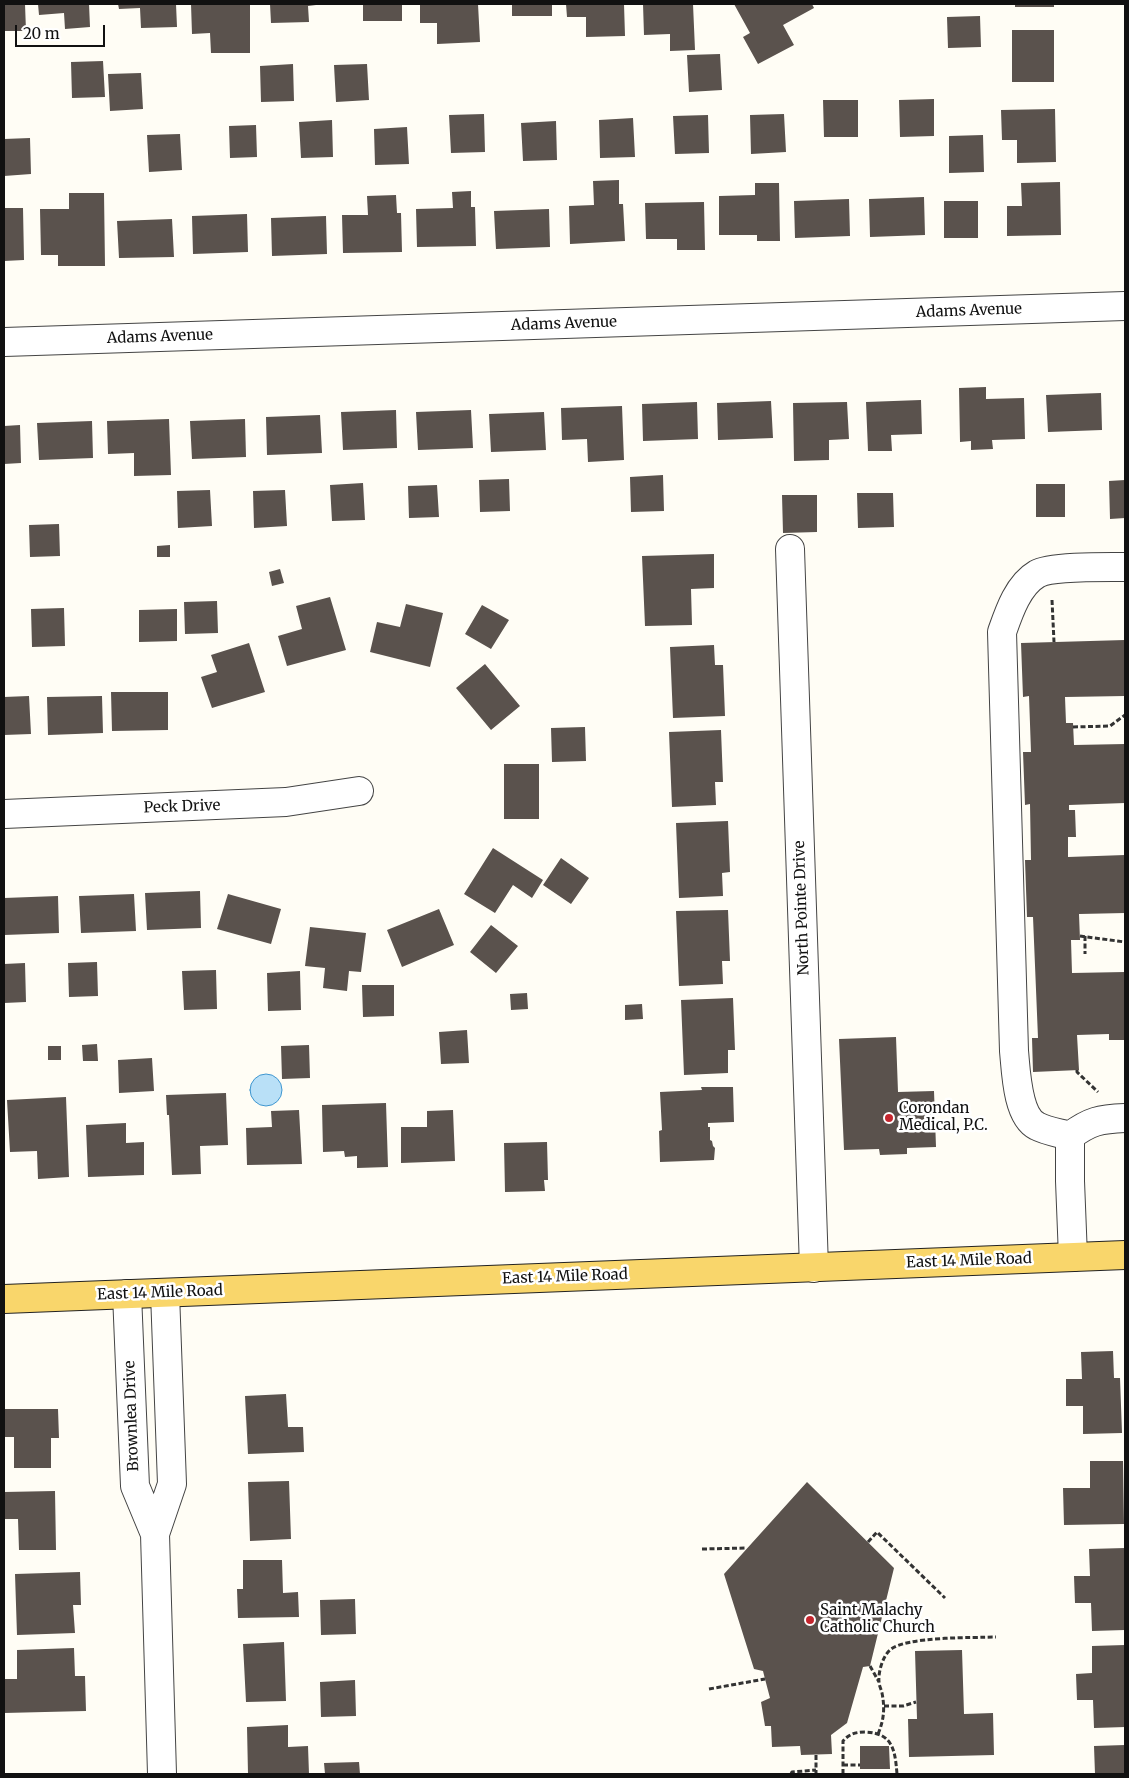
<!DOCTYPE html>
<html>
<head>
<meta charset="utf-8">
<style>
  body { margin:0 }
  #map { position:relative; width:1129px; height:1778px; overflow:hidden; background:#fffdf5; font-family:Merriweather,serif }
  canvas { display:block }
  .frame { position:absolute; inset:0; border:5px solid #111; pointer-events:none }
  .scale { position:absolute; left:15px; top:25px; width:90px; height:22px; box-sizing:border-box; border:2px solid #111; border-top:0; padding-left:6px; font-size:15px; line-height:18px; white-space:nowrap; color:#111; -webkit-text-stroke:4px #fff; paint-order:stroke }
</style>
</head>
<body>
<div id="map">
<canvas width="1129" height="1778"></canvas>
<div class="frame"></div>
<div class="scale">20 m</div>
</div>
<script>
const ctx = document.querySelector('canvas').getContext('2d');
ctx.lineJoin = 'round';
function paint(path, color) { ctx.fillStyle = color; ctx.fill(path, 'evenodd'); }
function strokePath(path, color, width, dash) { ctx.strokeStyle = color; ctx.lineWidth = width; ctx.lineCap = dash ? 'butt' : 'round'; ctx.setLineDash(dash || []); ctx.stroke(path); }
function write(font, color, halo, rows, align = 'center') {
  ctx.font = font + ' Merriweather,serif'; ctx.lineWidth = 5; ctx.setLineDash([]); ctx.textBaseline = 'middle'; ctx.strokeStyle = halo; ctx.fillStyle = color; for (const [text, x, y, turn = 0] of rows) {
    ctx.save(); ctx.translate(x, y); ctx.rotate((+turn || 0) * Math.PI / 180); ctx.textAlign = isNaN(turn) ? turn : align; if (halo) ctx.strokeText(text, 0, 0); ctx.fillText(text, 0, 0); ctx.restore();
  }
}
const water = new Path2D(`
  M250 1090a16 16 0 1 1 32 0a16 16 0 1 1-32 0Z`);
paint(water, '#b9e0f7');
strokePath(water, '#3f96cf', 1);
paint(new Path2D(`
  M4,4H25L26,31H4Z
  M38,4H89L90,27L65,29L64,13L39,15Z
  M118,4H176L177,27L141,28L140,8L119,9Z
  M191,4H250V53H211L210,33L192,34Z
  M270,4H316V5L308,6L309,22L271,23Z
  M363,4H402V21H363Z
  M420,4H478L480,42L437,44V23H420Z
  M512,4H552V16H512Z
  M566,4H624L625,36L586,37V17H567Z
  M643,4H693L695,50L670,51V34L644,35Z
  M734,4H812L814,8L783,25L794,45L758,64L743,37L750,33Z
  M1015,4H1054V7H1015Z
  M980,16L981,47L948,48L947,17Z
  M1012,30H1054V82H1012Z
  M720,54L722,90L689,92L687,55Z
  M103,61L105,97L72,98L71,62Z
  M293,64L294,101L261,102L260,66Z
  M367,64L369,100L336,102L334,65Z
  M141,73L143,109L110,111L108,74Z
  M934,99V136L900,137L899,100Z
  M823,100H858V137H824Z
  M1055,109L1056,162L1017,163V140H1002L1001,110Z
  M484,114L485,152L451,153L449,115Z
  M784,114L786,152L751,154L750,115Z
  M708,115L709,153L675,154L673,116Z
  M633,118L635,157L600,158L599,120Z
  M332,120L333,157L301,158L299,122Z
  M556,121L557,160L523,161L521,123Z
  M256,125L257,157L230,158L229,126Z
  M407,127L409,164L375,165L374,129Z
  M180,134L182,170L149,172L147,135Z
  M983,135L984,172L949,173V136Z
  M30,138L31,174L4,176V139Z
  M619,180V204H623L625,241L570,244L569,206L594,205L593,181Z
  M1060,182L1061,235L1007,236V206H1022L1021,183Z
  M755,183H779L780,241H757V235H719V196L755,195Z
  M471,191V207H475L476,246L417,247L416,209L453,208L452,192Z
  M69,193H104L105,266H58V255H41L40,209H69Z
  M396,195L397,213H401L402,252L343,253L342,215H368L367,196Z
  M924,197L925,235L870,237L869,199Z
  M849,199L850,236L795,238L794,201Z
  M944,201H978V238H944Z
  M704,202L705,250H677V239H646L645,203Z
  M4,208H23L24,260L4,261Z
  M549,209L550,247L496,249L494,211Z
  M247,214L248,252L193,254L192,216Z
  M326,216L327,254L272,256L271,218Z
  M172,219L174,257L119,258L117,221Z
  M986,387V399L1024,398L1025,439L992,440L993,449L971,450V441L960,442L959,388Z
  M1101,393L1102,430L1048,432L1046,395Z
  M921,400L922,434L891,435L892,451H868L866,402Z
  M771,401L773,438L718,440L717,403Z
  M697,402L698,439L643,441L642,404Z
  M847,402L849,439L829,440V460L794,461L793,403Z
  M622,406L624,460L588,462L587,439L562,440L561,408Z
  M396,410L397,448L343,450L341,412Z
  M471,410L473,448L418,450L416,412Z
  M544,412L546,450L491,452L489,414Z
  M320,415L322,453L267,455L266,417Z
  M169,419L171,475L134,476V453L108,454L107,421Z
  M245,419L246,457L192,459L190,421Z
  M92,421L93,458L39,460L37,423Z
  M20,425L21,463L4,464V426Z
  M663,475L664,511L631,512L630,477Z
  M509,479L510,511L480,512L479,480Z
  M1125,480V518L1110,519L1109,481Z
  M363,483L365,520L332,521L330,485Z
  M1036,484H1065V517H1036Z
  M437,485L439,517L409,518L408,486Z
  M210,490L212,526L178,528L177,491Z
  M285,490L287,526L254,528L253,491Z
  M857,493H893L894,527L858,528Z
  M782,495H817V532L783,533Z
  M59,524L60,556L30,557L29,525Z
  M170,545V557H157V546Z
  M714,554V588L691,589L692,625L645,626L642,556Z
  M280,569L284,583L272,586L269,572Z
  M330,597L346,650L287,666L278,636L302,629L296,606Z
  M217,601L218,633L185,634L184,602Z
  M406,604L443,613L430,667L370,652L377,622L400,627Z
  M482,605L509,620L491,649L465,634Z
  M64,608L65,646L32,647L31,609Z
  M177,609V641L139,642V610Z
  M1125,640V696L1065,697L1066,723H1073L1074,745L1125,744V803L1069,805V810H1075L1076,837H1068V857L1125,855V913L1079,914L1080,940H1071L1072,973L1125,972V1040H1109V1034L1077,1035L1079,1070L1033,1072L1032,1038H1038L1033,917H1027L1025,860H1031L1030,804L1025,805L1023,752H1031L1029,696L1023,697L1021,643Z
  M249,643L265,692L212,708L201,677L217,672L211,655Z
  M714,645L715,665H723L725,716L673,718L670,647Z
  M485,664L520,706L491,730L456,688Z
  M111,692H168V730L112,731Z
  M29,696L31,734L4,735V697Z
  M102,696L103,733L48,735L47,697Z
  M585,727L586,761L552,762L551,728Z
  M721,730L723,782H715L716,805L672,807L669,732Z
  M504,764H539V819H504Z
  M728,821L730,872L722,873L723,896L679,898L676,823Z
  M493,848L543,880L532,898L513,885L495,913L464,894Z
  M561,858L589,878L571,904L543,885Z
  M200,891L201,928L147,930L145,893Z
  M134,894L136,931L81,933L79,896Z
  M228,894L281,909L271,944L217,929Z
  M58,896L59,933L4,935V898Z
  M439,909L454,945L402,967L387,930Z
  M728,910L730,961H722L723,984L679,986L676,911Z
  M491,925L518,946L496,973L470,952Z
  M310,927L366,933L361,972L349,971L347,991L323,988L325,968L305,966Z
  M97,962L98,996L69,997L68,963Z
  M25,963L26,1002L4,1003V964Z
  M216,970L217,1009L184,1010L182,971Z
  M300,971L301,1010L268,1011L267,973Z
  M362,985H394V1016L363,1017Z
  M527,993L528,1009L511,1010L510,994Z
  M733,998L735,1050H728V1073L684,1075L681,1000Z
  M642,1004L643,1019L625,1020V1005Z
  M467,1030L469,1063L441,1064L439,1032Z
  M896,1037L898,1092L934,1091L936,1147L907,1148V1154L880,1155L879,1149L844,1150L839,1039Z
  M97,1044L98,1061H83L82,1045Z
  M309,1045L310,1078L282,1079L281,1046Z
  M48,1046H61V1060H48Z
  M152,1058L154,1091L119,1093L118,1060Z
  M701,1087H733L734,1122L708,1123V1127H710V1140L712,1141L713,1146L715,1148L714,1160L660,1162L659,1131L662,1130L660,1092L702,1090Z
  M226,1093L228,1145L200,1146L201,1174L172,1175L169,1115H167L166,1095Z
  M66,1097L69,1177L38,1179L37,1151L10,1152L7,1100Z
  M386,1103L388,1167L357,1168V1156L345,1157L344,1151L323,1152L322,1105Z
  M299,1110L302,1164L247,1165L246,1128L272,1127L271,1111Z
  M453,1110L455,1161L401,1163V1127H427V1111Z
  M126,1123V1143L144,1142V1175L88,1177L86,1125Z
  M547,1142L548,1180H544L545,1191L505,1192L504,1143Z
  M1113,1351L1114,1378H1120L1122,1433L1083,1434V1406H1066V1379H1082L1081,1352Z
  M286,1394L288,1427H303L304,1452L248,1454L245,1396Z
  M4,1409H58L59,1438H51V1468H14V1437H4Z
  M1090,1461H1123L1124,1524L1064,1525L1063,1488H1090Z
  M289,1481L291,1539L250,1541L248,1482Z
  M807,1482L894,1568L870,1666L863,1667L847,1723L831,1735L832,1754L801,1755L800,1746L772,1747L771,1726H765L761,1702L770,1698L765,1679L763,1671L754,1669L724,1574Z
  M55,1491L56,1550H19L18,1519H4V1492Z
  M1125,1548V1630L1092,1631L1091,1603H1075L1074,1576H1090L1089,1549Z
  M243,1560H282L283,1593L298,1592L299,1617L238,1618L237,1589H243Z
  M80,1572L81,1605H73L75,1633L17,1635L15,1574Z
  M355,1599L356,1634L321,1635L320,1600Z
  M284,1642L286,1701L246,1702L243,1644Z
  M1125,1645V1727L1094,1728L1093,1700H1077L1076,1674L1092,1673V1646Z
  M74,1648L75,1676H85L86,1711L4,1713V1679H17V1650Z
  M962,1650L964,1714L993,1713L994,1755L909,1757L908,1719H917L915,1651Z
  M355,1680L356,1716L321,1717L320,1682Z
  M288,1725V1747L308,1746L309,1774H248L247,1727Z
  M1125,1745V1774H1095L1094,1746Z
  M860,1746H889L890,1769H860Z
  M359,1762L360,1774H325L324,1763Z`), '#5a524d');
const minor = new Path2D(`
  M4,342L1125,306
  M790,549L814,1268
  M1125,567C1108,567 1050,566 1037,574C1018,585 1009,612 1002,632L1014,1051C1016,1071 1017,1116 1037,1126C1046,1131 1060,1133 1070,1136C1090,1121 1100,1119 1125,1118
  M4,814L286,802L359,791
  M1070,1136V1181L1073,1257
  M127,1294L135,1486L155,1534
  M162,1774L155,1534L172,1484L165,1293`);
const major = new Path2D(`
  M4,1299L1125,1255`);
strokePath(minor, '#444', 30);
strokePath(major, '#222', 30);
strokePath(new Path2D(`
  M1052,600L1054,642
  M1073,727L1110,726L1125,715
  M1080,936L1125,942
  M1085,936V954
  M1077,1070V1072L1098,1092
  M868,1542L877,1532L945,1598
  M702,1549L747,1548
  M870,1666L879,1682
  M709,1689L765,1679
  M884,1706H903L916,1702
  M878,1734C884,1720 885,1708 882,1693C881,1689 879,1685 879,1682C878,1672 883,1656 890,1650C906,1636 973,1638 996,1637
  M816,1755V1774
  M843,1765H860
  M791,1774L792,1772L816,1770
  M843,1774V1741C849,1734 856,1732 865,1732C893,1733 895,1750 897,1774`), '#333', 3, [5, 2.5]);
strokePath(minor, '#fff', 28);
strokePath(major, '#f9d66b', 28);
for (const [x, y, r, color] of [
  [889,1118,5,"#c4262e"],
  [810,1620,5,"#c4262e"]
]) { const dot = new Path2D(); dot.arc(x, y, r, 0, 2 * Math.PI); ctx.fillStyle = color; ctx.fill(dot); strokePath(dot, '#fff', 2); }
write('15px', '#111', '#fff', [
  ["Adams Avenue",969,311,-2],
  ["Adams Avenue",564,324,-2],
  ["Adams Avenue",160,337,-2],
  ["Peck Drive",182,807,-2],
  ["North Pointe Drive",802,908,-92],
  ["East 14 Mile Road",969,1261,-2],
  ["East 14 Mile Road",565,1277,-2],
  ["East 14 Mile Road",160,1293,-2],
  ["Brownlea Drive",132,1416,-92]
]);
write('15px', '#111', '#fff', [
  ["Corondan",899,1109],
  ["Medical, P.C.",899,1126],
  ["Saint Malachy",820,1611],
  ["Catholic Church",820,1628]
], 'left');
</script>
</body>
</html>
